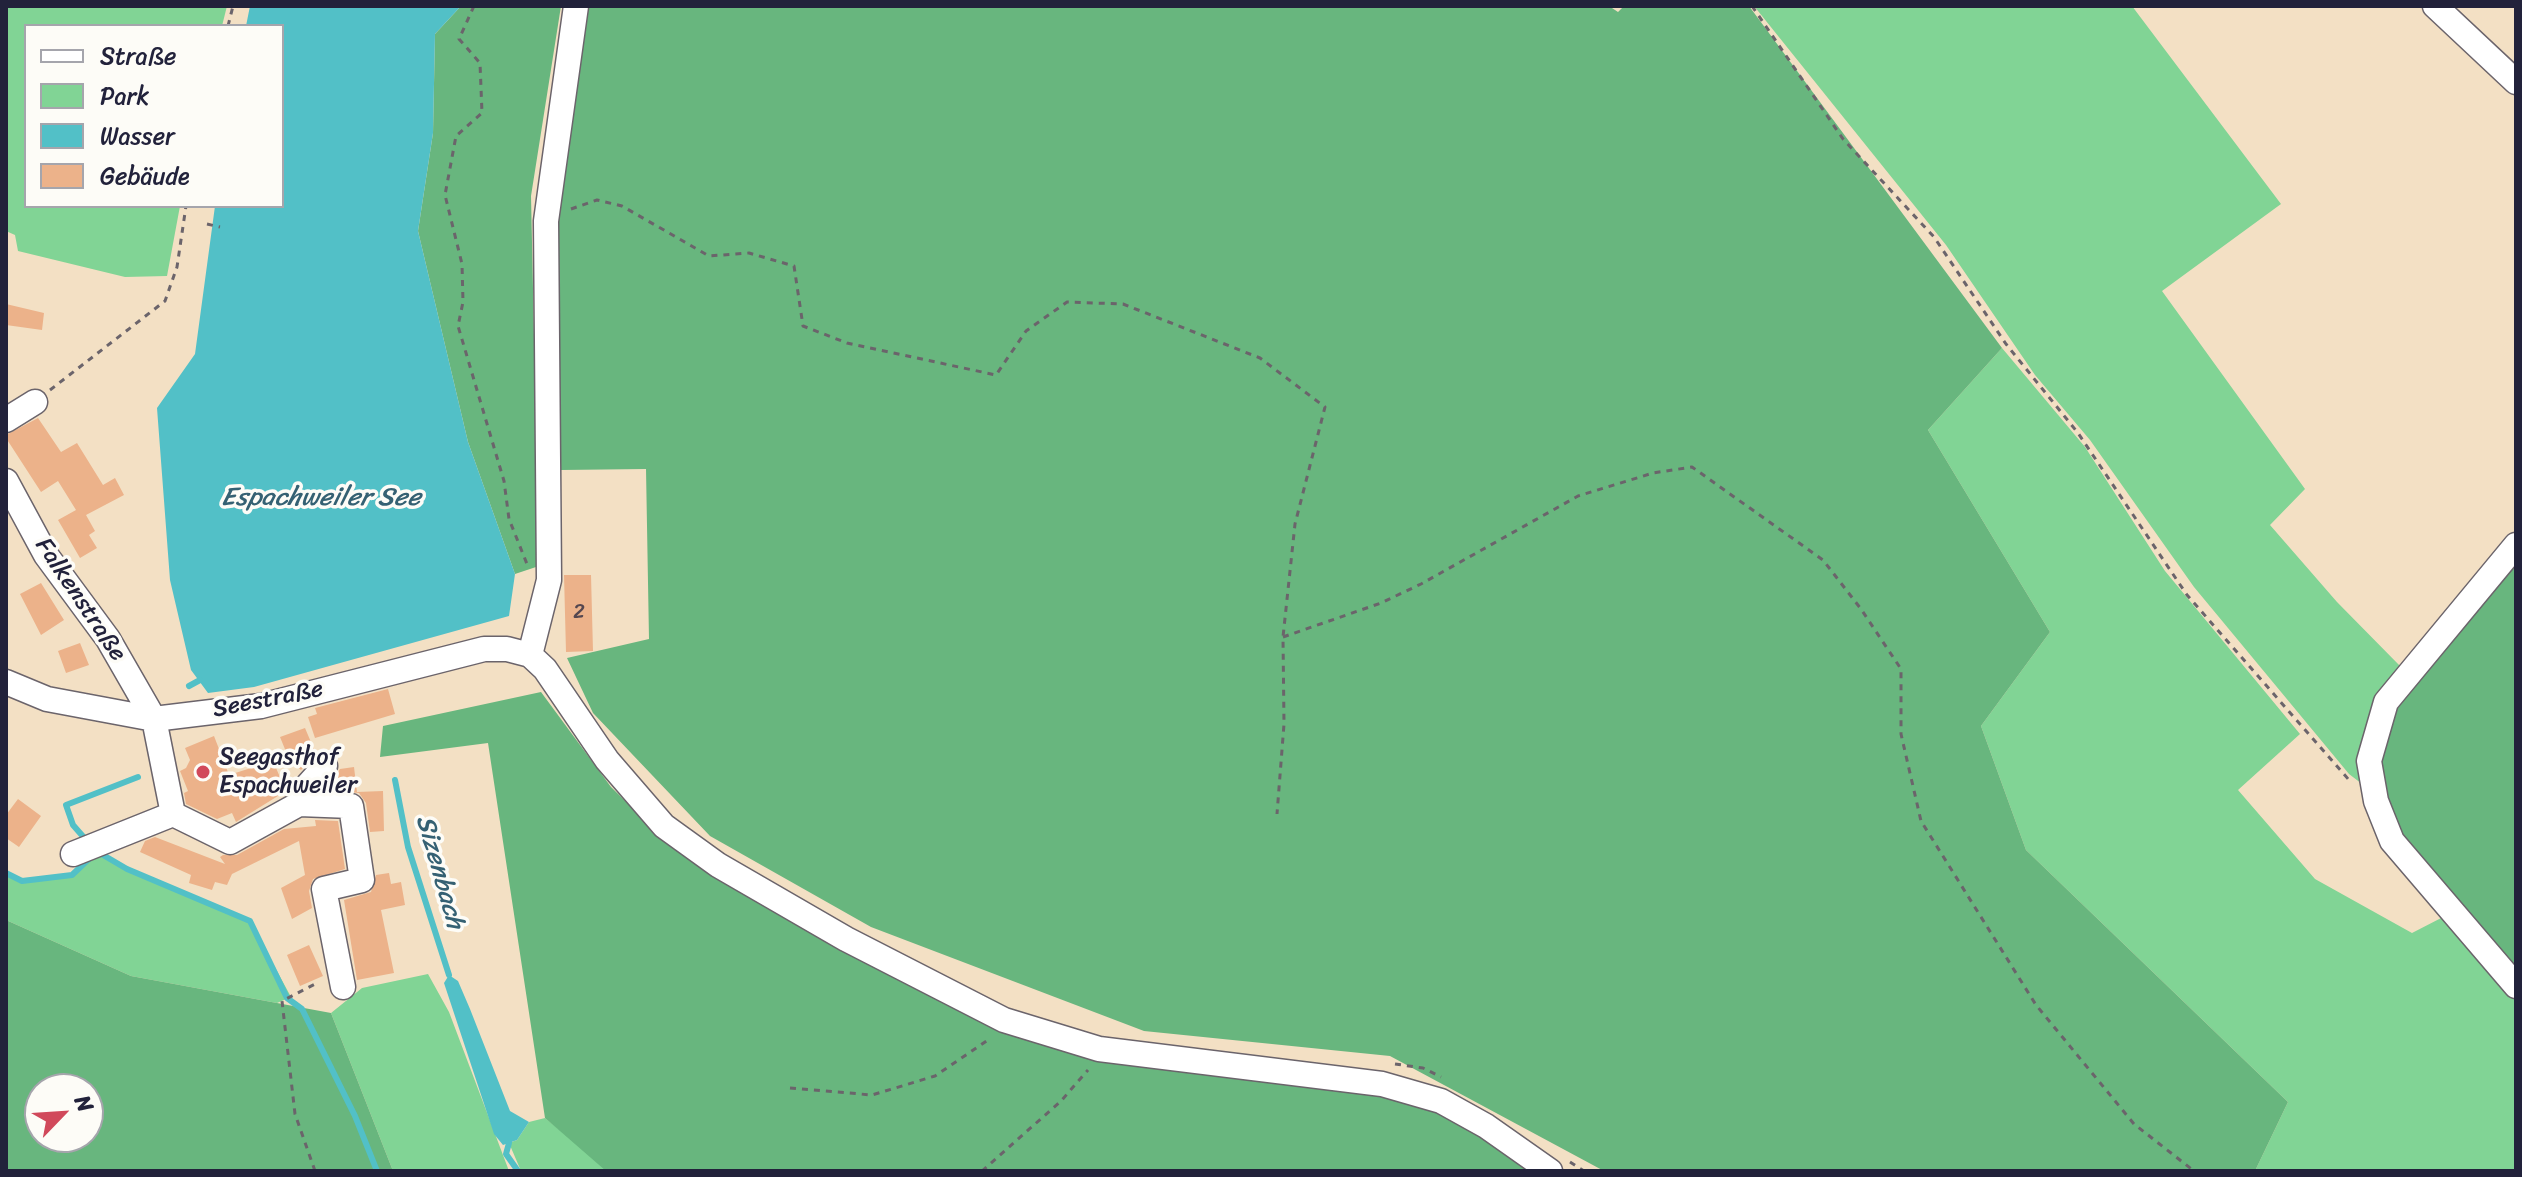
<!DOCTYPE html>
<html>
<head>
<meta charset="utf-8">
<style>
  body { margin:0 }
  #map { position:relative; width:2522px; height:1177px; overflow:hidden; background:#f3e0c4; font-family:Sriracha,sans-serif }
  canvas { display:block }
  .frame { position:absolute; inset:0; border:8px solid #22223b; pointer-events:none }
  .legend { position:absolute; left:24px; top:24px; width:260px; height:184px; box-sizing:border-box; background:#fdfcf7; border:2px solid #a5a5ac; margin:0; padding:10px 14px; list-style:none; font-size:24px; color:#22223b }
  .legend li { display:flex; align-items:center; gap:16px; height:40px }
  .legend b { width:40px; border:2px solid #a5a5ac }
  .north { position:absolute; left:24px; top:1073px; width:80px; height:80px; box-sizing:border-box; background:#fdfcf7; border:2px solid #a5a5ac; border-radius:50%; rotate:65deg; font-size:22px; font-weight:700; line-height:32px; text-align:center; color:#22223b }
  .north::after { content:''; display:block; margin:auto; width:28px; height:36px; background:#d1495b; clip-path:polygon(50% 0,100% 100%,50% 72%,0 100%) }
</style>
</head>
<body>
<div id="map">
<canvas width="2522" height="1177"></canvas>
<div class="frame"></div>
<ul class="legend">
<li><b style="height:10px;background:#fff"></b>Straße</li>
<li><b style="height:22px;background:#81d495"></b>Park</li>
<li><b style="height:22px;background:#52c0c7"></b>Wasser</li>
<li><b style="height:22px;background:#ecb28a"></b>Gebäude</li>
</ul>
<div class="north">N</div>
</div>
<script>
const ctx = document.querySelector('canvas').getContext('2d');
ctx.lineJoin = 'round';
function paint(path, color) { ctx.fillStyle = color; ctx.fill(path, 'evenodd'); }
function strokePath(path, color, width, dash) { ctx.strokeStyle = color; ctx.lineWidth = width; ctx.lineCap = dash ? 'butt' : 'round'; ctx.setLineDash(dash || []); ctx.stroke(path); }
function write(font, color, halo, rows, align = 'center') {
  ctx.font = font + ' Sriracha,sans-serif'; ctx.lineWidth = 7; ctx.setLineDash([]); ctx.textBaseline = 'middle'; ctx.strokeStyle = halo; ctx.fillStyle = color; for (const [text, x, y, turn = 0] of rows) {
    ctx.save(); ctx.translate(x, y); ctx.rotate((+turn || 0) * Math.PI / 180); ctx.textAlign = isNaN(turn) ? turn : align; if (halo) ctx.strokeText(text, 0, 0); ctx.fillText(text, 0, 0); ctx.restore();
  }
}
paint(new Path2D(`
  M6,6H227L222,26H26V206H180L167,276L125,277L18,251L15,235L6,231Z
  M1754,6H2132L2281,204L2162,291L2305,489L2270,525L2337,602L2401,667L2366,787L2349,774L2194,587L2090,440L2035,375L1946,245Z
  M2002,348L2085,447L2165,571L2300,734L2238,790L2315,879L2412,933L2445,916L2516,995V1171H2255L2288,1102L2026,850L1981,726L2050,632L1928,430Z
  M97,851L127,869L250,921L291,997L277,1003L131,976L6,920V873L22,881L72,875Z
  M428,974L449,1012L509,1171H393L331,1013L362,988Z
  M545,1118L602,1164L606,1171H521L509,1143L517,1140L529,1122Z`), '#81d495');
paint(new Path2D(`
  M461,6H561L531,196L539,566L515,574L468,442L418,231L433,133L435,34Z
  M585,6H1609L1618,12L1624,6H1749L2002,348L1928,430L2050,632L1981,726L2026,850L2288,1102L2255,1171H1604L1390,1056L1144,1031L871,927L710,836L593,713L567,658L649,639L646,469L561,470L553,229Z
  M2516,555V972L2418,861L2390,817L2378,745L2394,704Z
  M541,692L611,787L667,842L803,925L972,1018L1068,1052L1416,1099L1491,1139L1536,1171H606L545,1118L488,743L380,757L383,726Z
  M6,920L131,976L331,1013L393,1171H6ZM88,1089V1137H40V1089Z`), '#68b67e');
paint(new Path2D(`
  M250,6H461L435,34L433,133L418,231L468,442L515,574L509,616L254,687L208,693L191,670L170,580L157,408L195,354L215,206H282V26H246Z
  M449,975L458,981L470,1009L510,1111L529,1122L517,1140L503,1145L494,1134L444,983Z`), '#52c0c7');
strokePath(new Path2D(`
  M189,686L200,680
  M395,780L408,847L449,975
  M87,841L73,825L66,805L138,777
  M98,852L127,869L250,921L287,998L302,1009L355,1116L377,1171
  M6,873L22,881L72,875L92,856
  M509,1143L506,1154L518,1171`), '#52c0c7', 6);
paint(new Path2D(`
  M6,304L44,313L42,330L6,325Z
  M38,418L61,452L77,443L103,485L115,478L124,495L86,515L95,531L89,535L97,548L80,558L58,520L76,510L58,481L41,492L6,438V435Z
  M564,575H591L593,651L566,652Z
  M41,583L64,620L41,635L20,594Z
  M80,643L89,665L66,673L58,651Z
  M388,689L395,714L315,738L308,717L317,714L315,708Z
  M305,728L316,754L301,770L289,759L280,737Z
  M214,736L229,775L273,761L286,791L236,822L232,813L217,819L186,804L184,793L188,791L180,771L186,768L190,760L185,748Z
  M354,767L357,792L383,791L384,831L370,832L366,803L359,793L331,790L330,783L340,769Z
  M18,799L41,816L19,847L6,838V815Z
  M315,820L338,821L345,869L313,879L309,891L312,908L292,919L281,888L305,875L299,841L232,874L227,885L215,882L212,890L189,883L191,875L140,852L145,841L155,837L225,864L220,857L223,855H237L284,829L316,826Z
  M389,873L391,884L401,882L405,905L381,910L394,973L357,980L344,900L371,892L376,875Z
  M309,945L323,976L300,986L287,955Z`), '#ecb28a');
const minor = new Path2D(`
  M2435,6L2516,82
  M6,420L35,402
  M6,481L46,555L108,639L154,719L173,814L230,842L299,804L351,806L362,880L324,889L343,987
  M2516,545L2386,702L2369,761L2376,801L2392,841L2516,986
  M530,655L549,580L546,221L576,6
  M6,682L47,699L154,719L261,706L484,649H507L530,655L545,669L607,760L664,826L718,865L846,939L1004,1020L1099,1049L1382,1084L1441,1101L1486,1126L1550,1171
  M299,804L306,787L325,766
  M73,854L173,814`);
strokePath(minor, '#6b646b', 27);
strokePath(new Path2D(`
  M474,6L459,39L480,63L482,113L456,136L445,195L462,264L463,302L458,326L504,481L509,519L527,564
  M1752,6L1843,139L1934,237L2006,344L2078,433L2187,595L2349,780
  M228,26L233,6
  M571,209L597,200L622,206L709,256L749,253L794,266L803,326L847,343L996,375L1026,331L1067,302L1123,304L1260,358L1325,407L1295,524L1283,637L1284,724L1277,814
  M207,224L220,227
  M50,390L165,301L177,267L186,206
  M1283,637L1381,603L1421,584L1578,496L1653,473L1692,467L1823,560L1861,609L1901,669V734L1921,821L2036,1005L2134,1124L2194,1171
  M1395,1064L1423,1068L1441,1077
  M790,1088L872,1095L935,1076L991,1038
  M1570,1162L1584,1171
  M315,1171L295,1114L282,1001L319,982
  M982,1171L1061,1101L1088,1070`), '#6b646b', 3, [6, 6]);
strokePath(minor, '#fff', 24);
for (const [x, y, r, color] of [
  [203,772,8,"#d1495b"]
]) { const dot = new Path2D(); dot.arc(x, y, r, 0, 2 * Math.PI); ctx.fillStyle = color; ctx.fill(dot); strokePath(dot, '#fdfcf7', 3); }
write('20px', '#54464f', null, [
  ["2",579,613]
]);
write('24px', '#22223b', '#fdfcf7', [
  ["Falkenstraße",80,600,56],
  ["Seestraße",268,700,-11]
]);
write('24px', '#22223b', '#fdfcf7', [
  ["Seegasthof",219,758],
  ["Espachweiler",219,786]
], 'left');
write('italic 26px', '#356173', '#fdfcf7', [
  ["Espachweiler See",321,498],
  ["Sizenbach",439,872,74]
]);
</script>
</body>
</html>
